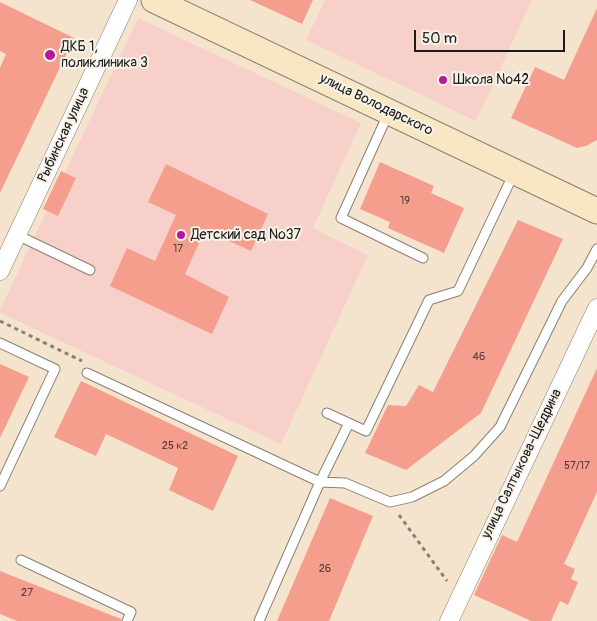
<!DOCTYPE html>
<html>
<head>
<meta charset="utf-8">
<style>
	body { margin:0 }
	#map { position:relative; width:597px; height:621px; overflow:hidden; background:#f5e4cd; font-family:Pangolin,sans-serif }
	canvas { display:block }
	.scale { position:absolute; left:414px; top:30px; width:151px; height:22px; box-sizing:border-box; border:2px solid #1c1c1c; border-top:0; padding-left:6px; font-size:15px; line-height:18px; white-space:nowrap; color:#1c1c1c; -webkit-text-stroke:4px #f7f3e8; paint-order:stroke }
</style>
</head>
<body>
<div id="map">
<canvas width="597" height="621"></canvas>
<div class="scale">50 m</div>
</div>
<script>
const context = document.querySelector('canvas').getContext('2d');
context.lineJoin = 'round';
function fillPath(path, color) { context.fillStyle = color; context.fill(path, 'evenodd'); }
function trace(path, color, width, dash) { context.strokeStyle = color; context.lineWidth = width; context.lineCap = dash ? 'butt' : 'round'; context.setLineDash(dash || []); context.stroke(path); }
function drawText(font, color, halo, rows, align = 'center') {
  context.font = font + ' Pangolin,sans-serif'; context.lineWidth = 4; context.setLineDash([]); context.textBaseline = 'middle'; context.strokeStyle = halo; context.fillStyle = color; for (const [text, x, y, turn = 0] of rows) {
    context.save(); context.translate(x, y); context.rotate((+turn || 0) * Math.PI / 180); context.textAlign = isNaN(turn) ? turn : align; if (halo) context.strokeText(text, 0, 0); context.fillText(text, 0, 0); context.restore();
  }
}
const built = new Path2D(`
	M325,0H532L476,121L306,40Z
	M138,18L361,123L313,228L368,255L281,444L0,313V310Z`);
const building = new Path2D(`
	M250,0H313L302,24Z
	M0,2L74,38L0,193V68L6,54L0,51Z
	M597,8V140L586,146L577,148L511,118L535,67L564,80Z
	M380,162L434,186L431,193L464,208L444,253L388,228L390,222L360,209Z
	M166,164L268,214L251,251L205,230L185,274L229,297L212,334L110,286L127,248L155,261L176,215L148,202Z
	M61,171L76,178L58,216L43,209Z
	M518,220L563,239L481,413L406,470L365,453L388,405L406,406L419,385L433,392Z
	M0,364L29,377L0,438Z
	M597,368V492L564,564L575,569L571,579L578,582L568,605L560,601L551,621H531L474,595L502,535L517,542Z
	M81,381L238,456L213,511L169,490L178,468L106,434L96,456L54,437Z
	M330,498L373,516L329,621H277Z
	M0,571L121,619V621H17L0,614Z`);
const path = new Path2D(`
	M0,321L82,361
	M399,515L447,581`);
const lane = new Path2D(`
	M388,114L341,218L423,258
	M17,235L90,270
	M0,343L55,369L0,486
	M87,373L320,482L345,483L390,502L412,497L444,481L474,456L500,427L562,301L587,268L597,249
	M327,413L366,431L429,300L458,291L514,173
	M21,560L131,612L127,621
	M259,621L320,482L349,423`);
const street = new Path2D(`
	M0,271L128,0
	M449,621L597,308`);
const secondary = new Path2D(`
	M154,0L597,211`);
const markers = [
	[50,55,6,"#b5179e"],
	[443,80,5,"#b5179e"],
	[181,235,5,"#b5179e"]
];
const numberNames = [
	["19",405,201],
	["17",178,249],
	["46",479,357],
	["25 к2",175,446],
	["57/17",577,466],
	["26",325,569],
	["27",27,593]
];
const poiNames = [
	["ДКБ 1,",61,47],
	["поликлиника 3",61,63],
	["Школа №42",453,80],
	["Детский сад №37",191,235]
];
const streetNames = [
	["улица Володарского",376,105,26],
	["Рыбинская улица",64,135,-65],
	["улица Салтыкова-Щедрина",522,464,-64]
];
fillPath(built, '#f7d0ca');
fillPath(building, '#f69e8d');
trace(lane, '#888074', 11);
trace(street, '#888074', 19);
trace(secondary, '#888074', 27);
trace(path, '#888074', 3, [4, 4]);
trace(lane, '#fff', 9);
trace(street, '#fff', 18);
trace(secondary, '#f9e7c3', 25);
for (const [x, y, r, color] of markers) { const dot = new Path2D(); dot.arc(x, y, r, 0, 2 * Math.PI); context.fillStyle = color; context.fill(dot); trace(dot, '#f7f3e8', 2); }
drawText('11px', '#523c38', null, numberNames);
drawText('14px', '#1c1c1c', '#f7f3e8', poiNames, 'left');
drawText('14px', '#1c1c1c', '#f7f3e8', streetNames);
</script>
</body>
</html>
